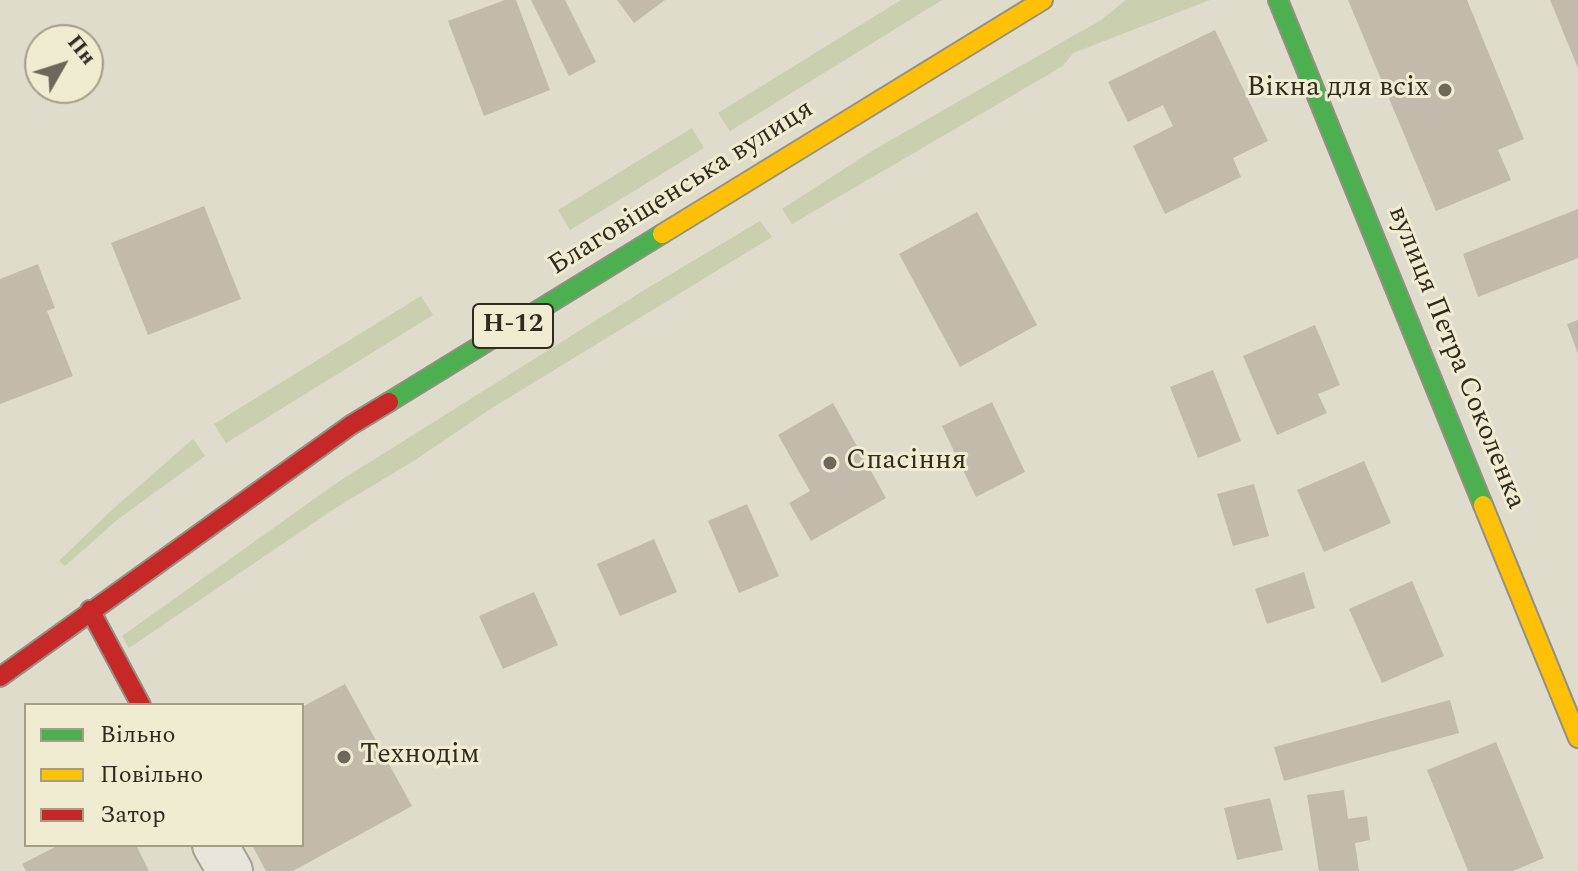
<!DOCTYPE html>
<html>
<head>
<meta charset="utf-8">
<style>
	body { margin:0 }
	#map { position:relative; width:1578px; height:871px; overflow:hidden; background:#dfdccb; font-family:Spectral,serif }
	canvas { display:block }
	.legend { position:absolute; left:24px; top:703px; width:280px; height:144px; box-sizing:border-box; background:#f0ecd1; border:2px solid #a49e89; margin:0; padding:10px 14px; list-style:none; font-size:24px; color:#312a1e }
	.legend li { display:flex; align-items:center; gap:16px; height:40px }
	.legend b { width:40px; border:2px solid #a49e89 }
	.north { position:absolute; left:24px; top:24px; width:80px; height:80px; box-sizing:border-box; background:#f0ecd1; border:2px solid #a49e89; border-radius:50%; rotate:51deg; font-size:22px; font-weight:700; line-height:32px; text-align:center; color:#312a1e }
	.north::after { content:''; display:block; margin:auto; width:28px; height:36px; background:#6e685b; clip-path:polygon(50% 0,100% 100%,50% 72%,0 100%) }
</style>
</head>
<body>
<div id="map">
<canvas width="1578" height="871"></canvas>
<ul class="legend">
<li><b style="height:10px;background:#4caf50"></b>Вільно</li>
<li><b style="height:10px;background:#ffc107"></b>Повільно</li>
<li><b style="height:10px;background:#c62828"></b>Затор</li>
</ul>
<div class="north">Пн</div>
</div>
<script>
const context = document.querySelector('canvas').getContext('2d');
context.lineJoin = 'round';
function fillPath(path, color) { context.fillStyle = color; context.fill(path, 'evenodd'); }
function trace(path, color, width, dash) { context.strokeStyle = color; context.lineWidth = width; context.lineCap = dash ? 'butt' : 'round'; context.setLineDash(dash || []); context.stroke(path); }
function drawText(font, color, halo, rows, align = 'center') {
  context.font = font + ' Spectral,serif'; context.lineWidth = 6; context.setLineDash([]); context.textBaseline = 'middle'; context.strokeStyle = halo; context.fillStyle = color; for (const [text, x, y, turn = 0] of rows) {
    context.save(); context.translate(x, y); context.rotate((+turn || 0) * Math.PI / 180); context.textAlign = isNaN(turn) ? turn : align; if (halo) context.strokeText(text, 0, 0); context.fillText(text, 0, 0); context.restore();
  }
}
const green = new Path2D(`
	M901,0H942L730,131L718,113Z
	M1126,0H1210L1073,53L1063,66L792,224L782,209L872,151L1101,20Z
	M692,128L704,148L570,230L558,210Z
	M760,221L772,237L492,408L415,460L337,507L129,648L122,636L338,482L646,289Z
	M421,296L433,315L226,443L214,424Z
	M193,439L205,456L117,520L65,566L59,561L114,508Z`);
const building = new Path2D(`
	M505,0H516L550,90L484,116L448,21Z
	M531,0H565L596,62L569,76Z
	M617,0H665L634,23Z
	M1348,0H1467L1524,139L1498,150L1511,180L1436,211Z
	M1550,0H1578V68Z
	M1215,30L1268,141L1233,158L1241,177L1165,214L1133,146L1173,126L1163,105L1128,122L1108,82Z
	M204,206L241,299L148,335L111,243Z
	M1578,209V258L1478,297L1463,254Z
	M977,212L1037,325L960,367L899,254Z
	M38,264L55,308L47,311L73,376L0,404V279Z
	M1578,320V354L1567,324Z
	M1315,325L1340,385L1318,394L1327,413L1277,435L1243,356Z
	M1213,370L1241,441L1198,458L1170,387Z
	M992,402L1025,472L976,497L942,426Z
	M833,403L886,498L811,541L789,503L810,491L778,435Z
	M1364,461L1391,523L1324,552L1297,490Z
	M1254,484L1269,536L1233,546L1217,494Z
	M747,504L779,576L739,593L708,521Z
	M654,539L677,592L620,616L597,564Z
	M1304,572L1315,608L1267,624L1255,589Z
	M1412,581L1444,656L1382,683L1349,609Z
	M534,592L558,645L503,669L479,616Z
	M345,684L412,806L293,871H266L252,845H302V707Z
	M1450,700L1459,733L1284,781L1274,747Z
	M1496,742L1544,858L1513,871H1468L1427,770Z
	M1344,790L1348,819L1367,816L1370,840L1355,843L1359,871H1319L1307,795Z
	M1270,798L1283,850L1237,860L1224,808Z
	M59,845H136L149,871H26L22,864Z`);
const street = new Path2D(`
	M215,845L230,871`);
const fast = new Path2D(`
	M1278,0L1483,505
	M389,402L662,234`);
const slow = new Path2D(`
	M662,234L1043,0
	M1483,505L1578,738`);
const jam = new Path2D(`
	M90,610L141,705
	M0,677L351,425L389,402`);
const markers = [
	[1445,90,8,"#6e685b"],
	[830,463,8,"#6e685b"],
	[344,757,8,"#6e685b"]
];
const shields = [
	[513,326,80]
];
const shieldNames = [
	["Н-12",513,326]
];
const poiNames = [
	["Вікна для всіх",1429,90,"right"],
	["Спасіння",846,463],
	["Технодім",360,757]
];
const streetNames = [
	["Благовіщенська вулиця",682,189,-32],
	["вулиця Петра Соколенка",1455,358,68]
];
fillPath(green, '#cacfaf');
fillPath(building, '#c2bbac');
trace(street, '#a4a194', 48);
trace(fast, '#949084', 22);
trace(slow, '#949084', 22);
trace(jam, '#949084', 22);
trace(street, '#e8e6dc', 44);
trace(fast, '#4caf50', 18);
trace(slow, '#ffc107', 18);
trace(jam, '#c62828', 18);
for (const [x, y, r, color] of markers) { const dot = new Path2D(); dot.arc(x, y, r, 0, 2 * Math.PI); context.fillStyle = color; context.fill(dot); trace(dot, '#f0ecd1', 3); }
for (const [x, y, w] of shields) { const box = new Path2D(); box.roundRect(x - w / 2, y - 22, w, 44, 6); context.fillStyle = '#f0ecd1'; context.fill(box); trace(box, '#312a1e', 2); }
drawText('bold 26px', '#312a1e', null, shieldNames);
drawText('28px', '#312a1e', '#f0ecd1', poiNames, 'left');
drawText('28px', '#312a1e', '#f0ecd1', streetNames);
</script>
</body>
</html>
